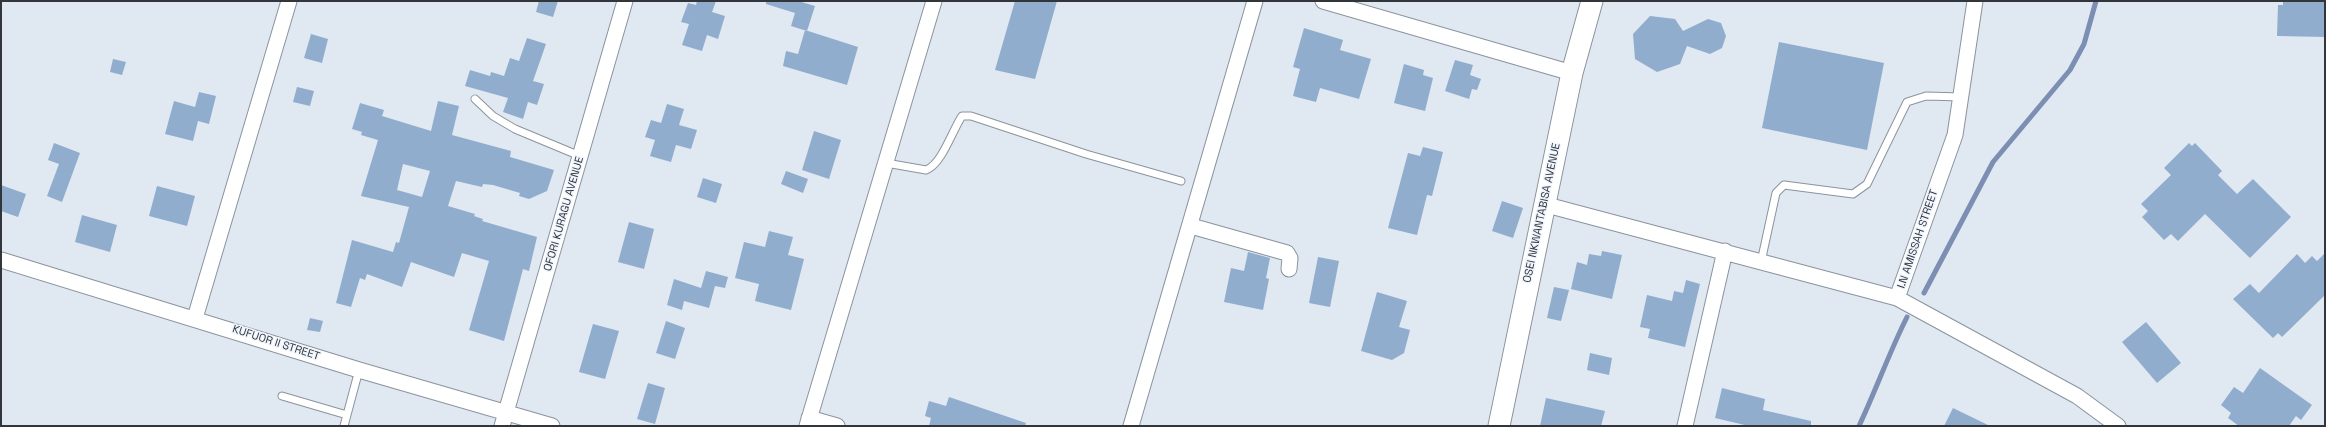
<!DOCTYPE html>
<html>
<head>
<meta charset="utf-8">
<style>
	body { margin:0 }
	#map { position:relative; width:2326px; height:427px; overflow:hidden; background:#e0e8f2; font-family:"Space Grotesk",sans-serif }
	canvas { display:block }
	.frame { position:absolute; inset:0; border:2px solid #323539; pointer-events:none }
</style>
</head>
<body>
<div id="map">
<canvas width="2326" height="427"></canvas>
<div class="frame"></div>
</div>
<script>
const context = document.querySelector('canvas').getContext('2d');
context.lineJoin = 'round';
function trace(path, color, width, dash) { context.strokeStyle = color; context.lineWidth = width; context.lineCap = dash ? 'butt' : 'round'; context.setLineDash(dash || []); context.stroke(path); }
function fillPath(path, color) { context.fillStyle = color; context.fill(path, 'evenodd'); }
function drawText(font, color, halo, rows, align = 'center') {
  context.font = font + ' "Space Grotesk",sans-serif'; context.lineWidth = 3; context.setLineDash([]); context.textBaseline = 'middle'; context.strokeStyle = halo; context.fillStyle = color; for (const [text, x, y, turn = 0] of rows) {
    context.save(); context.translate(x, y); context.rotate((+turn || 0) * Math.PI / 180); context.textAlign = isNaN(turn) ? turn : align; if (halo) context.strokeText(text, 0, 0); context.fillText(text, 0, 0); context.restore();
  }
}
const stream = new Path2D(`
	M1924,293L1993,162L2070,70L2084,44L2096,1
	M1859,426C1876,390 1889,353 1907,317`);
const building = new Path2D(`
	M539,1H558L553,17L536,12Z
	M697,1H716L712,12L725,16L718,39L707,35L702,51L682,45L689,24L681,22L688,3L696,5Z
	M766,1H798L815,6L807,31L791,26L795,13L766,4Z
	M1015,1H1057L1035,79L995,70Z
	M2283,1H2325V37L2277,36L2278,5H2283Z
	M1650,16L1675,19L1683,31L1708,19L1721,23L1726,36L1722,48L1710,54L1687,46L1680,64L1657,72L1635,59L1633,34Z
	M1304,28L1343,40L1340,50L1371,59L1359,99L1320,88L1316,102L1293,96L1300,69L1293,67Z
	M805,30L858,47L847,85L783,66L786,51L798,54Z
	M311,34L328,39L322,63L304,58Z
	M527,38L546,44L533,81L544,84L537,105L528,102L523,119L503,112L508,98L465,86L470,70L490,76L491,72L504,76L510,58L519,61Z
	M1779,42L1884,63L1867,150L1762,128Z
	M113,59L126,62L122,75L110,72Z
	M1455,60L1473,65L1470,75L1481,79L1477,90L1472,89L1469,99L1445,91Z
	M1404,64L1424,70L1423,75L1433,78L1425,111L1394,103Z
	M297,87L314,91L310,106L293,102Z
	M199,92L216,96L209,124L198,121L193,141L165,134L174,101L195,107Z
	M438,101L459,106L452,135L511,151L510,157L554,170L547,191L529,199L519,196L520,193L493,185L483,184L482,187L456,181L448,206L475,214L474,216L483,219L482,221L537,237L529,271L523,269L504,341L469,330L489,261L462,253L454,277L411,262L402,287L367,274L365,280L360,278L351,307L336,303L352,240L393,252L396,242L399,243L409,207L361,196L378,140L361,135L362,132L352,129L360,103L384,110L382,116L431,131ZM403,164L430,171L422,197L397,190Z
	M667,104L684,109L679,125L697,130L691,149L676,145L671,162L650,156L655,140L645,137L651,120L661,123Z
	M814,131L841,140L829,179L802,170Z
	M54,143L80,153L62,202L47,196L59,164L48,160Z
	M2189,143L2192,146L2195,143L2222,171L2218,175L2237,194L2253,179L2291,217L2250,258L2205,214L2178,241L2171,234L2164,240L2142,217L2148,211L2141,204L2171,175L2164,168Z
	M1423,147L1443,152L1432,196L1427,195L1417,235L1388,228L1408,153L1420,156Z
	M786,171L808,179L803,193L781,184Z
	M703,178L722,184L716,203L697,197Z
	M1,185L26,194L18,217L1,211Z
	M157,186L195,196L187,226L149,216Z
	M1502,201L1523,208L1513,238L1492,231Z
	M82,215L117,225L110,252L75,242Z
	M629,222L654,229L644,269L618,262Z
	M769,231L793,237L788,255L804,259L791,310L755,301L759,284L735,278L744,242L765,247Z
	M1602,251L1622,255L1612,299L1571,289L1577,262L1587,265L1589,254L1601,256Z
	M1248,252L1270,258L1266,278L1269,279L1263,310L1224,302L1231,268L1244,271Z
	M2325,253V295L2282,337L2278,333L2273,338L2233,299L2250,284L2259,293L2297,254L2305,263L2312,256L2317,261Z
	M1318,257L1339,261L1330,307L1309,303Z
	M706,271L728,277L725,288L715,286L709,308L684,301L682,310L667,305L674,279L701,288Z
	M1686,280L1700,284L1685,347L1648,338L1650,329L1640,327L1647,295L1672,301L1674,291L1683,293Z
	M1554,287L1569,290L1561,321L1547,318Z
	M1377,292L1407,301L1399,327L1410,330L1404,353L1392,360L1361,351Z
	M310,318L323,321L320,332L307,330Z
	M666,321L685,328L675,359L656,353Z
	M2146,322L2181,363L2157,383L2122,342Z
	M593,324L619,331L605,379L579,372Z
	M1590,353L1612,358L1609,375L1587,370Z
	M2260,368L2312,405L2301,420L2296,416L2289,426H2239L2228,418L2231,413L2221,405L2234,387L2243,393Z
	M648,383L665,388L655,424L637,419Z
	M1722,388L1765,399L1763,410L1811,421V426H1749L1715,418Z
	M949,397L1026,423L1025,426H929L931,418L925,416L929,401L946,406Z
	M1546,398L1605,411L1601,426H1540Z
	M1953,408L1990,426H1944Z`);
const lane = new Path2D(`
	M475,99L493,116L515,129L580,156
	M886,163L926,170C942,164 952,131 962,116H971L1086,154L1181,181
	M1761,262L1776,193L1784,185L1853,194L1867,184L1907,102L1926,96L1962,97
	M282,396L347,415
	M344,426L359,370`);
const street = new Path2D(`
	M1323,1L1572,73
	M1975,1L1955,135L1897,298L2077,396L2118,426
	M1543,204L1897,298
	M1191,226L1287,253L1290,258L1289,269
	M1,260L359,370L552,426
	M195,318L289,1
	M809,418L837,426
	M502,426L625,1
	M807,426L934,1
	M1131,426L1255,1
	M1685,426L1725,251`);
const secondary = new Path2D(`
	M1499,426L1572,73L1592,1`);
const streetNames = [
	["OSEI NKWANTABISA AVENUE",1542,213,-78],
	["OFORI KURAGU AVENUE",564,214,-74],
	["I.N AMISSAH STREET",1918,239,-71],
	["KUFUOR II STREET",276,343,18]
];
trace(stream, '#7c8eb2', 5);
fillPath(building, '#90adce');
trace(lane, '#8b939c', 9);
trace(street, '#8b939c', 17);
trace(secondary, '#8b939c', 23);
trace(lane, '#fff', 7);
trace(street, '#fff', 15);
trace(secondary, '#fff', 21);
drawText('11px', '#323539', '#eff5fe', streetNames);
</script>
</body>
</html>
